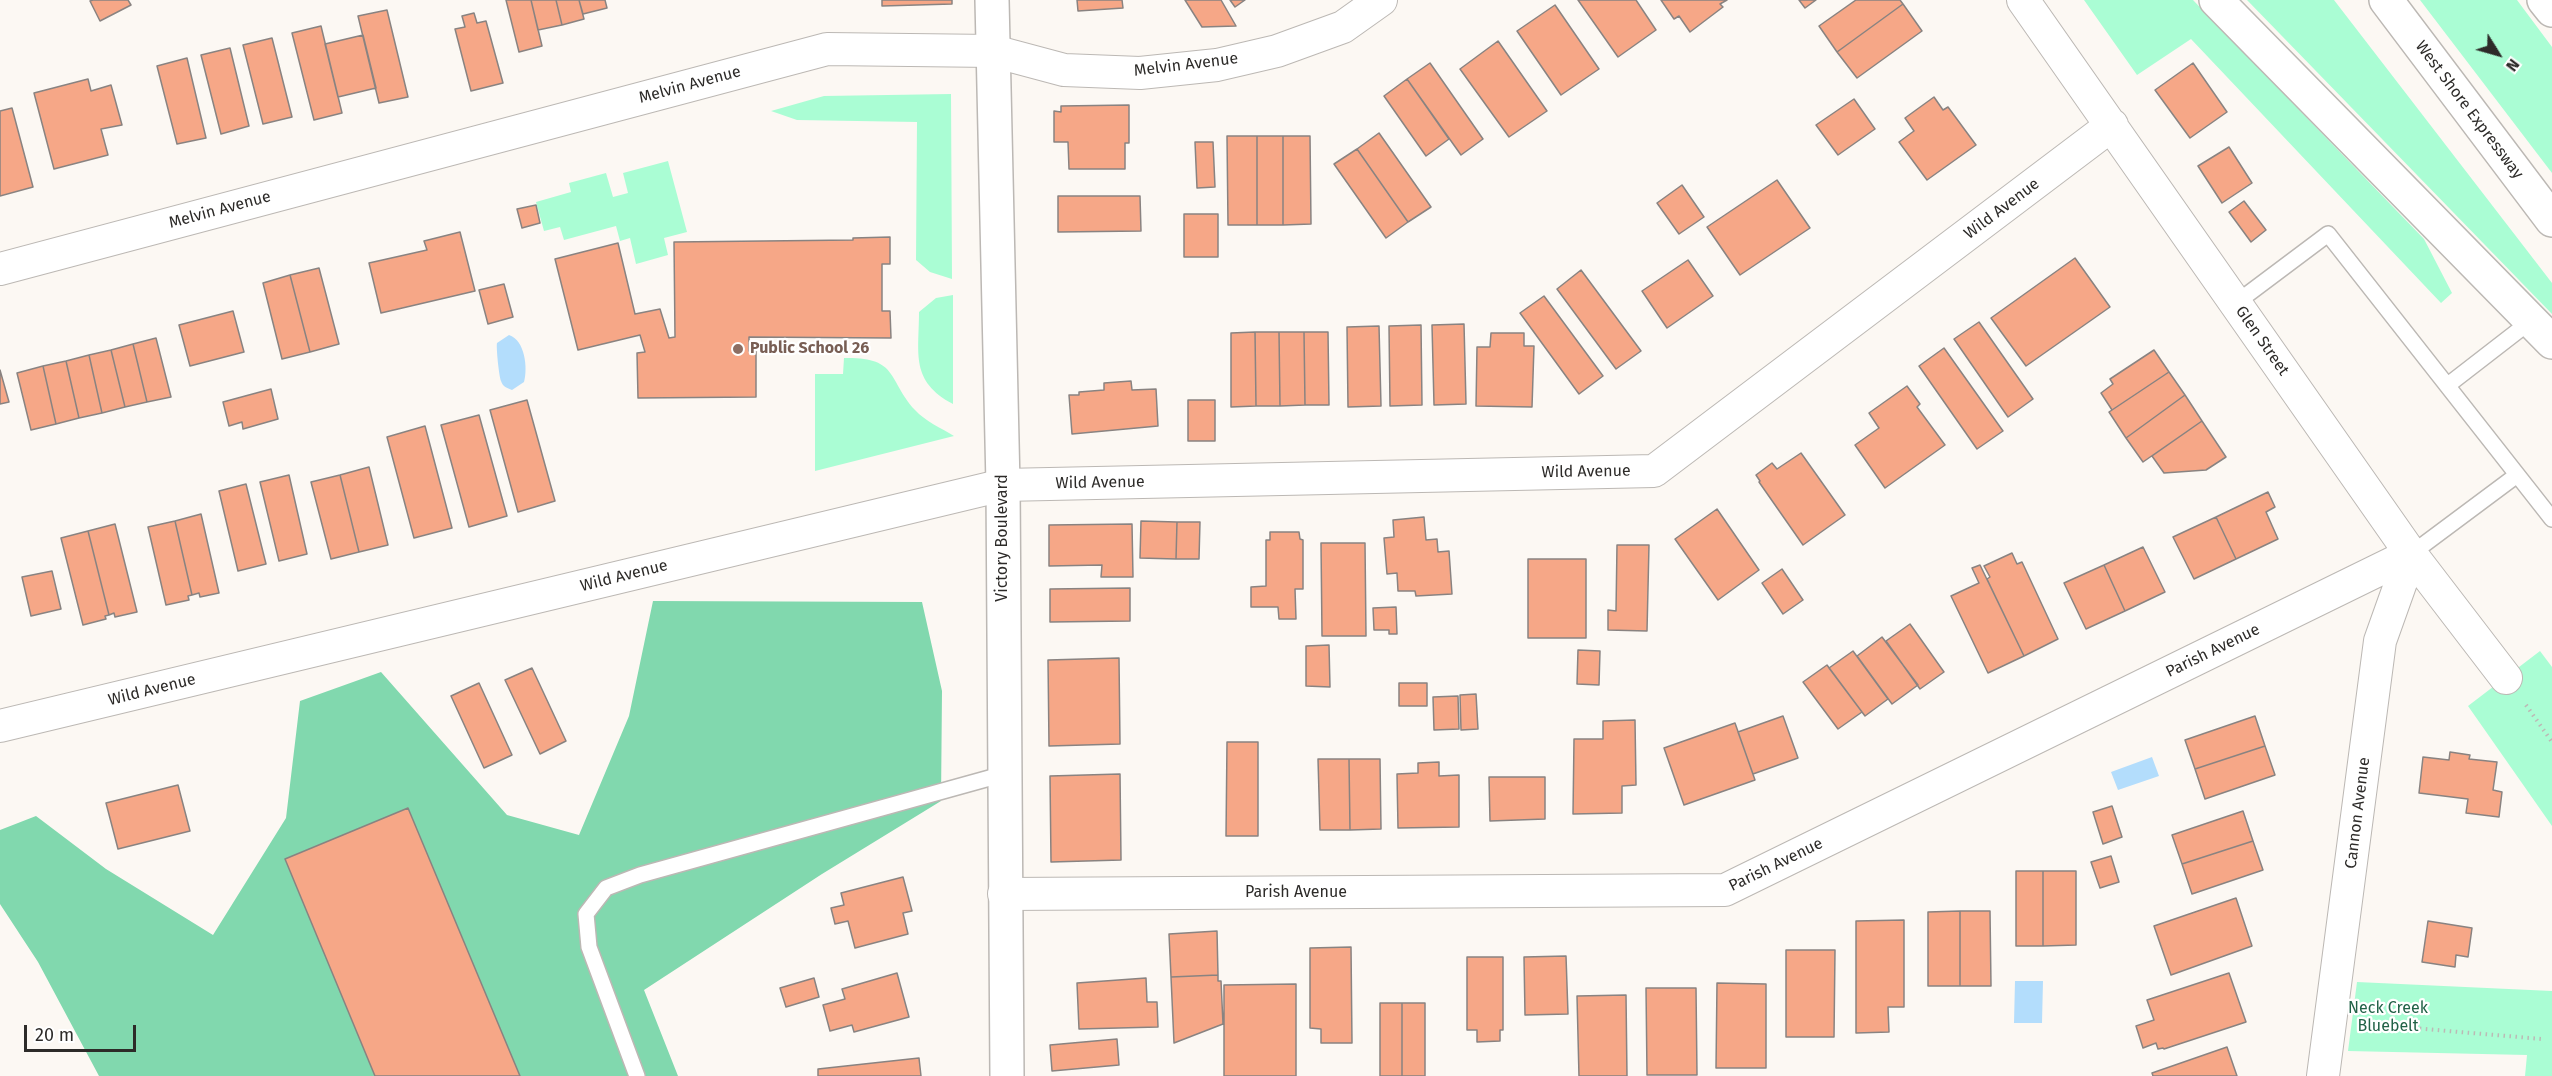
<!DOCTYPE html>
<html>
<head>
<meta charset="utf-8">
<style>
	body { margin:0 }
	#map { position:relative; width:2552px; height:1076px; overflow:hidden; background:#fcf8f3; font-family:"Fira Sans",sans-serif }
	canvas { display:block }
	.north { position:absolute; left:2468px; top:24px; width:60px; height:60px; -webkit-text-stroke:4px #fff; paint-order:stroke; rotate:127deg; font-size:16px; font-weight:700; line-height:24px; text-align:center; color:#2d2b29 }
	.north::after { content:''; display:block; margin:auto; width:21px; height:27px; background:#2d2b29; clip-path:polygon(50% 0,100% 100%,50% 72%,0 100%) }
	.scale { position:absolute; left:24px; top:1025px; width:112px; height:27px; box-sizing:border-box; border:3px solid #2d2b29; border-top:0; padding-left:8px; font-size:18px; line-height:21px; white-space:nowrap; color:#2d2b29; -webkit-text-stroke:4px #fff; paint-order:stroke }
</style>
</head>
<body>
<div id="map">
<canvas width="2552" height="1076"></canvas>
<div class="north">N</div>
<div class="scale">20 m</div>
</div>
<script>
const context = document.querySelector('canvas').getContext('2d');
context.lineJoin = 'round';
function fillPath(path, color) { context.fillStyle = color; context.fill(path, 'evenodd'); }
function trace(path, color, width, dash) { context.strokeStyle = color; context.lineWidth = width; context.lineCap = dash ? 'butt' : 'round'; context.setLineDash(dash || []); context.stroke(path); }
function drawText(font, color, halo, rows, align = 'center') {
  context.font = font + ' "Fira Sans",sans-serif'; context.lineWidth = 4.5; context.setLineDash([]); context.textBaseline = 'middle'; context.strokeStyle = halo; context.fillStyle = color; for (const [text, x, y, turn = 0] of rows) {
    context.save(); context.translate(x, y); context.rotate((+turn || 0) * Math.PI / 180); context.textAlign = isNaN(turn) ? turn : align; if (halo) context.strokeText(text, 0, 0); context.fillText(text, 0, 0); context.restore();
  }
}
const green = new Path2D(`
	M2084,0H2193L2424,239L2452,293L2441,303L2191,39L2137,75Z
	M2247,0H2334L2552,283V314Z
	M2420,0H2517L2552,47V173Z
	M951,94L952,279L930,272L916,260L917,122L797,120L771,111L824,96Z
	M668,161L687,232L664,238L668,255L636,264L630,238L620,241L616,226L564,240L560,227L544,231L536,202L571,192L569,183L606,173L613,197L628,193L623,173Z
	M953,295V404C910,381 919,354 919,312L936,298Z
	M844,358C899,357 887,379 915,410C925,421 941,428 954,436L815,471V374H843Z
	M2540,651L2552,667V826L2468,706Z
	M2357,982L2552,991V1076H2525L2527,1055L2348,1051Z`);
const forest = new Path2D(`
	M653,601L922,602L942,691L941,801L822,874L644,990L678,1076H99L38,962L0,904V830L36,816L106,869L213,935L286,818L300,701L381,672L507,815L579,835L629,716Z`);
const water = new Path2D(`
	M509,335C525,340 528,368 524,382L512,390C507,388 503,387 501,381C499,376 496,347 497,343Z
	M2152,757L2159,776L2118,790L2111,772Z
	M2015,981H2043L2042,1023H2014Z`);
const building = new Path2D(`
	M93,0H128L131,5L100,21L90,1Z
	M506,0H531L542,46L519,52Z
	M531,0H556L562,25L538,30Z
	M556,0H579L584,19L562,25Z
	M579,0H605L607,8L583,14Z
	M882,0H952V4L882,6Z
	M1077,0H1122L1123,8L1078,11Z
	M1185,0H1221L1236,26L1202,27Z
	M1230,0H1245L1235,7Z
	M1578,0H1636L1656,30L1618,57Z
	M1661,0H1727L1720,4L1723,7L1690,32L1679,16L1674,19Z
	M1799,0H1816L1805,8Z
	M1856,0H1900L1903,4L1837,52L1819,26Z
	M1903,4L1922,31L1857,78L1837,52Z
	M1555,5L1599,69L1561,95L1517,31Z
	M387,10L408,97L379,103L358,16Z
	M474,13L477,23L486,21L503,83L471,91L455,29L465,27L462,16Z
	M321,26L342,113L314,120L292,33Z
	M363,35L376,88L338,97L325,44Z
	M272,38L292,117L263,124L243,45Z
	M1498,41L1547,111L1509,137L1460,69Z
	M230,48L249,126L221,134L201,55Z
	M187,58L206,138L177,144L157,66Z
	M1430,63L1483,139L1461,155L1407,79Z
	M2193,63L2227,112L2190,138L2155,90Z
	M88,79L91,91L111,85L122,125L101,129L108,155L54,169L34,93Z
	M1407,79L1449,139L1426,156L1384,96Z
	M1934,97L1943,110L1948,107L1976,145L1927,180L1899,142L1914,131L1905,118Z
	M1854,99L1875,129L1838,155L1816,125Z
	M1129,105V143H1125V169H1069L1068,142H1054V111L1061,112V106Z
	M12,108L33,187L0,196V111Z
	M1379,133L1431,207L1408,222L1357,149Z
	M1227,136H1257V225H1228Z
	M1257,136H1283V225H1257Z
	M1283,136H1310L1311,224L1283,225Z
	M1195,142H1213L1215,187L1197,188Z
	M2229,147L2252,183L2222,203L2198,166Z
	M1357,149L1408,222L1386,238L1334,164Z
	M1777,180L1810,228L1740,275L1707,227Z
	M1682,185L1704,217L1679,234L1657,203Z
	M1058,196H1140L1141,231L1058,232Z
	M2244,201L2266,230L2251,242L2229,212Z
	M536,205L540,223L522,228L517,209Z
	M1184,214H1218V257H1184Z
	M460,232L475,291L381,313L369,263L427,250L424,241Z
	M890,237V264H882V311H890L891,338L749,337V351H756V397L638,398L637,353L645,352L640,335L578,350L555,259L618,243L635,314L660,309L669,338L675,337L674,242L853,240V238Z
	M2075,258L2110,307L2026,366L1991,318Z
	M1688,260L1713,296L1667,328L1642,291Z
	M319,268L339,344L310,352L290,275Z
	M1581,270L1641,351L1616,369L1557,289Z
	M290,275L310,352L282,359L263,283Z
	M504,284L513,317L488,324L479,290Z
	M1544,296L1603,376L1579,394L1520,313Z
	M233,311L244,352L190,366L179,325Z
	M1979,322L2033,399L2008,417L1954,339Z
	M1464,324L1466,404L1434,405L1432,325Z
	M1421,325L1422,405L1390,406L1389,326Z
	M1379,326L1381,406L1348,407L1347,327Z
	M1255,332H1279L1280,406H1256Z
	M1255,332L1256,406L1231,407V333Z
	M1279,332H1304L1305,405L1280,406Z
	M1304,332H1328L1329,405H1305Z
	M1491,333H1524V346H1534L1532,407L1476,406L1477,347H1490Z
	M156,338L171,397L147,402L133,344Z
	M133,344L147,402L125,407L111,350Z
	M1944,348L2003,431L1977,449L1919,366Z
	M111,350L125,407L102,413L89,355Z
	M2154,350L2169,372L2112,410L2101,393L2113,384L2110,379Z
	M89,355L102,413L79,418L66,361Z
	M66,361L79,418L56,424L43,366Z
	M43,366L56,424L31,430L17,373Z
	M0,370L9,402L0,404Z
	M2169,372L2185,395L2126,438L2109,412Z
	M1131,381L1132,390L1156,389L1158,426L1072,434L1069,395H1079V392L1104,390V383Z
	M1907,386L1920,404L1917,407L1945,445L1885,488L1855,445L1879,428L1869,413Z
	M271,389L278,419L243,429L242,422L229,426L223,402Z
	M2185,395L2202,421L2143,462L2126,438Z
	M527,400L555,501L518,512L490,410Z
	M1188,400H1215V441H1188Z
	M479,415L507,516L469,527L441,425Z
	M2202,421L2226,457L2206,470L2164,473L2152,456Z
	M425,426L452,528L414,538L387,437Z
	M1801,453L1845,515L1803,545L1759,482L1760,481L1756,475L1772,463L1777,469Z
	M369,467L388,545L359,552L340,475Z
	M289,475L307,554L279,561L260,482Z
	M340,475L359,552L331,559L311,482Z
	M246,484L266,564L238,571L219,491Z
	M2268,492L2275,507L2266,512L2278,539L2236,559L2216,517Z
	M1717,509L1759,570L1718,600L1675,539Z
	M201,514L219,593L200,597L199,593L192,595L175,521Z
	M1424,517L1426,540L1437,539L1438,552L1449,551L1452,594L1416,596L1415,591H1398L1397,573L1387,574L1384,538L1394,537L1393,520Z
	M2216,517L2236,559L2194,579L2173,537Z
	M175,521L192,595L188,596L189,600L166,605L148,527Z
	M1141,521L1177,522L1176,559L1140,558Z
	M1177,522H1200L1199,559H1176Z
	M115,524L137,612L115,617L114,613L109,615L88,531Z
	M1132,524L1133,577H1101L1102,565L1049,566V525Z
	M88,531L109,615L105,616L106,619L83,625L61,538Z
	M1270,532H1299L1300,539L1303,540V589H1295L1296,619H1279L1278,607H1251V587L1266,586V540H1270Z
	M1321,543H1365L1366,636H1322Z
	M1617,545H1649L1647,631L1608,630V610L1616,611Z
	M2143,547L2165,592L2125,611L2104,565Z
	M2012,553L2017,564L2022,562L2058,639L2024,656L1987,579L1990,577L1984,566Z
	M1528,559H1586V638H1528Z
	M1980,565L2024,656L1988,673L1951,596L1979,583L1972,568Z
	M2104,565L2125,611L2086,629L2064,583Z
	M1782,569L1803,600L1783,614L1762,583Z
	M52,571L61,609L31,616L22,577Z
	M1130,588V621L1050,622V589Z
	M1396,607L1397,634H1389V630H1374L1373,608Z
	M1910,624L1944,672L1920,689L1886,641Z
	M1882,637L1918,685L1892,704L1857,656Z
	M1329,645L1330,687L1306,686V646Z
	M1578,650L1600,651L1599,685L1577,684Z
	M1853,651L1888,699L1865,716L1829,668Z
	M1119,658L1120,744L1049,746L1048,660Z
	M1827,665L1862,712L1838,729L1803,682Z
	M532,668L566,741L540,754L505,680Z
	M479,683L512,755L484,768L451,696Z
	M1399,683H1427V706H1399Z
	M1476,694L1478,729L1461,730L1460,695Z
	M1458,696L1459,729L1434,730L1433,697Z
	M1783,716L1798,758L1753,774L1738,732Z
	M2255,716L2265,746L2195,769L2185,740Z
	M1635,720L1636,785L1622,786V813L1573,814L1574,739H1603V721Z
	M1735,723L1755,780L1684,805L1664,748Z
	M1227,742H1258V836H1226Z
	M2265,746L2275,775L2205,799L2195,769Z
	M2450,752L2470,755L2469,759L2497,762L2493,790L2502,792L2499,817L2466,813L2468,799L2419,793L2423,757L2449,760Z
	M1318,759H1349L1350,830H1320Z
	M1349,759H1380L1381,829L1350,830Z
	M1439,762V776L1459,775V827L1398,828L1397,774L1418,773V763Z
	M1120,774L1121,860L1051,862L1050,776Z
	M1489,777H1545V819L1490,821Z
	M178,785L190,831L118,849L106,803Z
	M2112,806L2122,837L2103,844L2093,812Z
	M408,808L520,1076H375L285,859Z
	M2243,811L2253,841L2182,864L2172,835Z
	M2253,841L2263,870L2192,894L2182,864Z
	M2111,856L2119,882L2100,888L2091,862Z
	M2016,871H2043V946H2016Z
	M2043,871H2076V945L2043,946Z
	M903,877L912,911L903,913L908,934L855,948L848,921L835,924L831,908L844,905L841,893Z
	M2236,898L2252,946L2171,975L2154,926Z
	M1960,911V986H1928V912Z
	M1960,911H1990L1991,986H1960Z
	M1904,920V1007H1888L1889,1032L1856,1033V921Z
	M2428,921L2472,928L2468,957L2456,955L2455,967L2422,962Z
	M1217,931L1218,975L1171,977L1169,934Z
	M1351,947L1352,1043H1321V1029L1310,1028V948Z
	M1786,950H1835L1834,1037H1786Z
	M1566,956L1568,1014L1525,1015L1524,957Z
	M1467,957H1503V1030H1500V1041L1477,1042V1030H1467Z
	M897,973L909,1017L854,1032L852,1025L830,1031L823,1005L845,999L842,989Z
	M2229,973L2246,1022L2164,1049L2163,1048L2158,1049L2156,1043L2143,1048L2136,1026L2154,1020L2147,1000Z
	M1218,975V981H1221L1223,1024L1174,1043L1171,977Z
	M814,978L819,997L786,1007L780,988Z
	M1146,978L1147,1002H1157L1158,1027L1079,1029L1077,983Z
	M1717,983L1766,984V1068H1716Z
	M1296,984V1076H1224V985Z
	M1646,988H1696L1697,1075H1647Z
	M1626,995L1627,1076H1579L1577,996Z
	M1380,1003H1402V1076H1380Z
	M1402,1003H1425V1076H1402Z
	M1117,1039L1119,1065L1052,1071L1050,1045Z
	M2227,1047L2237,1076H2153L2152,1073Z
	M919,1058L921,1076H818V1069Z`);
const path = new Path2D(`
	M2526,705L2552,742
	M2366,1024L2542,1039`);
const lane = new Path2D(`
	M2236,303L2328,234L2552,519
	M2448,385L2532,320
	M2411,554L2517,475
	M637,1076L589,947L586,914L606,888L640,875L1004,774`);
const street = new Path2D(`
	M2023,0L2411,554L2506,678
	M0,269L827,49L993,51L1064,70L1140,73L1217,65L1277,51L1343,27L1381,0
	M0,726L1003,485L1654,471L2112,125
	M1004,894L1725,890L2411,554
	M2323,1076L2380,641L2411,554`);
const secondary = new Path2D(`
	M992,0L1003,485L1007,1076`);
const highway = new Path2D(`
	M2216,0L2552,342
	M2386,0L2552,220
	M2544,0L2552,10`);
const markers = [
	[738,349,6,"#8d6e63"]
];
const streetNames = [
	["Melvin Avenue",1186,65,-7],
	["Melvin Avenue",690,85,-15],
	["West Shore Expressway",2469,110,53],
	["Wild Avenue",2002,209,-37],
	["Melvin Avenue",220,210,-15],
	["Glen Street",2262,341,55],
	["Wild Avenue",1586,472,-1],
	["Wild Avenue",1100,483,-1],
	["Victory Boulevard",1003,538,-90],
	["Wild Avenue",624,576,-14],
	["Parish Avenue",2213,651,-26],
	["Wild Avenue",152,690,-14],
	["Cannon Avenue",2358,813,-83],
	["Parish Avenue",1776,865,-26],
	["Parish Avenue",1296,893]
];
const educationNames = [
	["Public School 26",750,349]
];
const parkNames = [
	["Neck Creek",2388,1009],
	["Bluebelt",2388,1027]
];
fillPath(green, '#aafdd4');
fillPath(forest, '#81d8ae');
fillPath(water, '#b3ddfc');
fillPath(building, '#f6a787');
trace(building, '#898381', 1.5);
trace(lane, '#bcb8b4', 18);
trace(street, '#bcb8b4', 34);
trace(secondary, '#bcb8b4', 36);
trace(highway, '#bcb8b4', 36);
trace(path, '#bcb9b5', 4, [1.5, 4.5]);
trace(lane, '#fff', 15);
trace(street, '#fff', 32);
trace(secondary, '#fff', 33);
trace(highway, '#fff', 33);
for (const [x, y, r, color] of markers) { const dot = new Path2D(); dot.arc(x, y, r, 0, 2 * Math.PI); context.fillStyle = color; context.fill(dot); trace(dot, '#fff', 2); }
drawText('16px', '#2d2b29', '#fff', streetNames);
drawText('bold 16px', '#785e54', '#fff', educationNames, 'left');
drawText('16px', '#216247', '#fff', parkNames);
</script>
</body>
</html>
